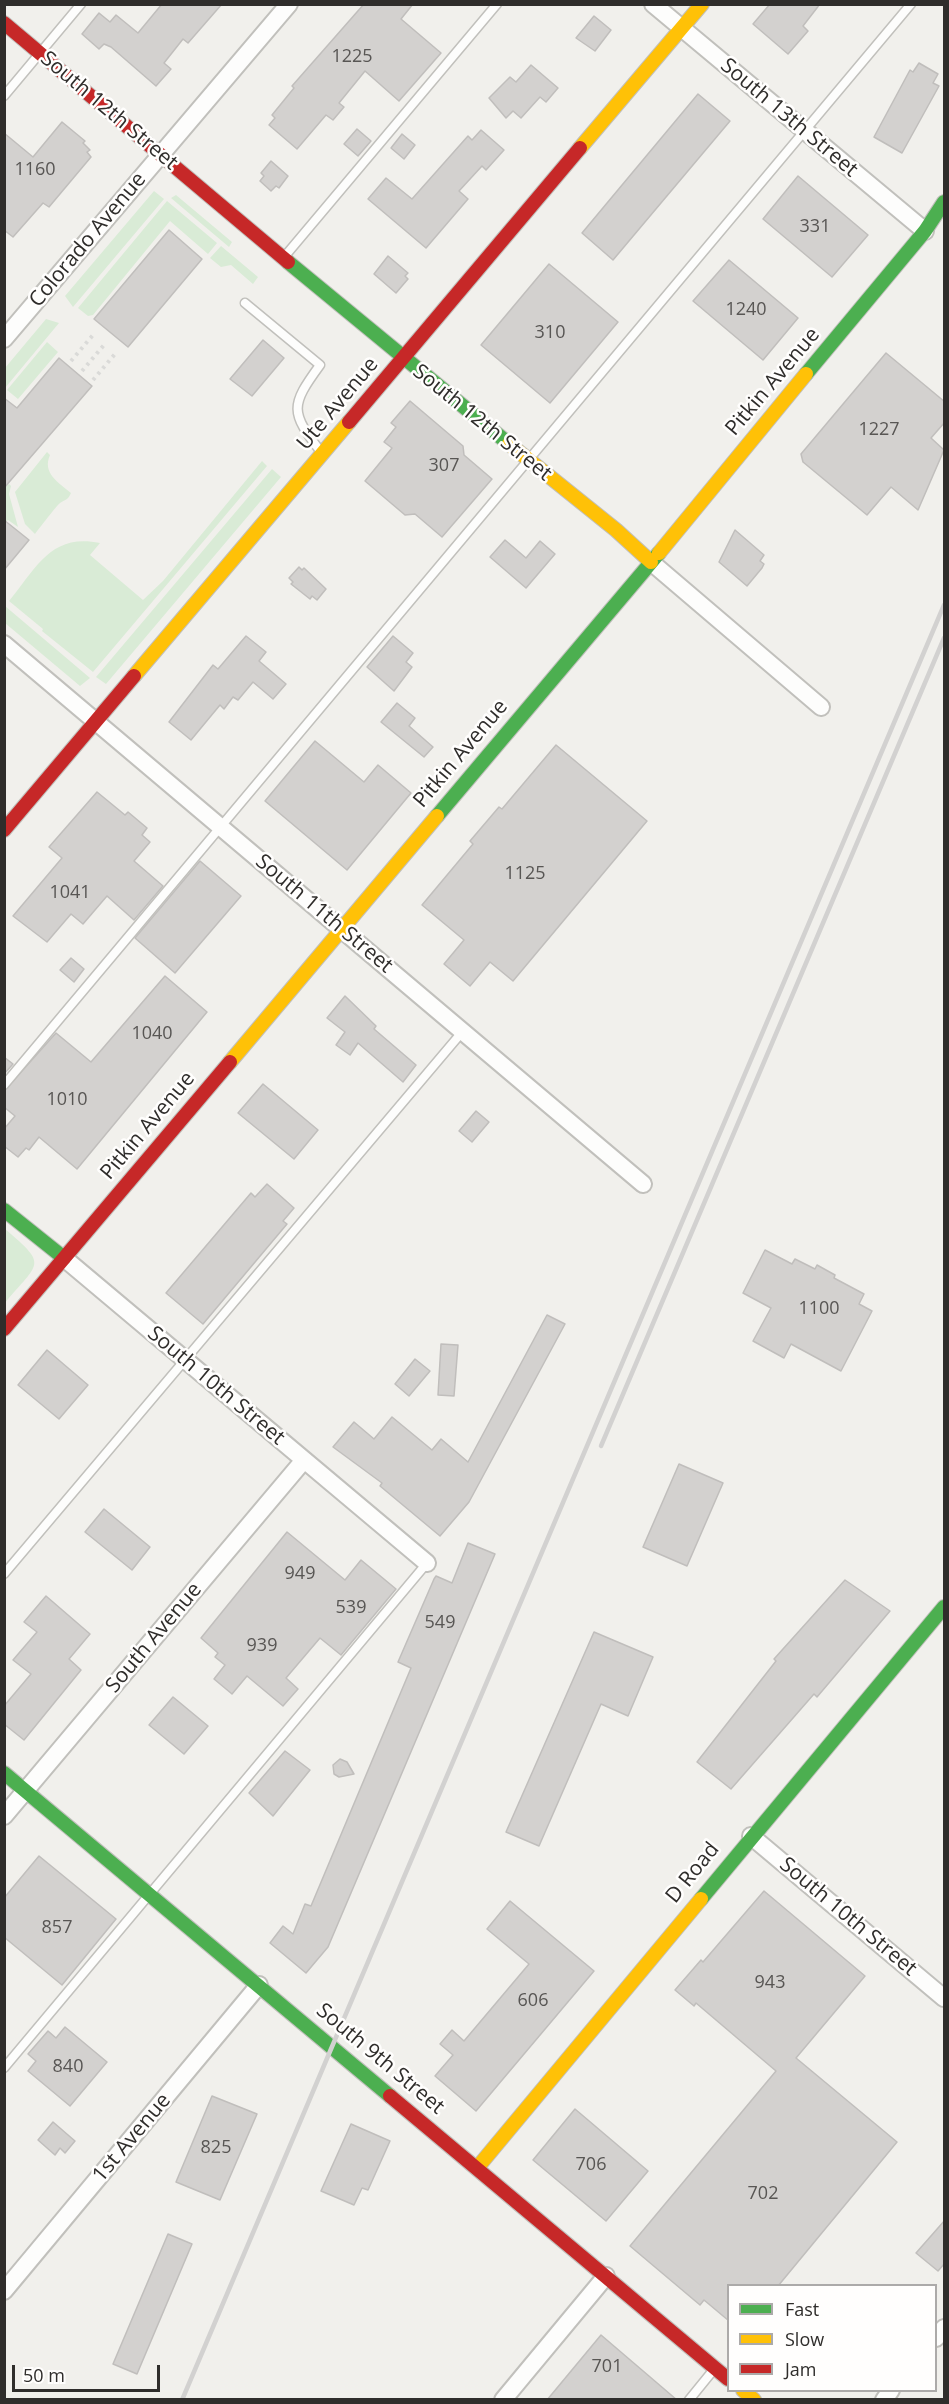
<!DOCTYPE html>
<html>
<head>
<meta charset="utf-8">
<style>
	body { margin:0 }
	#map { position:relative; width:949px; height:2404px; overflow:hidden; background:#f1f0ec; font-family:"Open Sans",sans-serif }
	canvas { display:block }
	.frame { position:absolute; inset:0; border:6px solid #2f2d2b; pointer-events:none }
	.legend { position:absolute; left:727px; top:2284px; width:210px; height:108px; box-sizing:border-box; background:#fffefd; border:2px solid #acaaa9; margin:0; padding:8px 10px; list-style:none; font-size:18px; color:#2f2d2b }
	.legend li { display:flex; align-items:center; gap:12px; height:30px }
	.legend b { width:30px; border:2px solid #acaaa9 }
	.scale { position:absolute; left:12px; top:2365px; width:148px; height:27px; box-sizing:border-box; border:3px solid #2f2d2b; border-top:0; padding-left:8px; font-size:18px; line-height:21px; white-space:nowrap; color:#2f2d2b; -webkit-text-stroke:4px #fffefd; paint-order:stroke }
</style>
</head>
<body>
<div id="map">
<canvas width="949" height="2404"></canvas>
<div class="frame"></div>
<ul class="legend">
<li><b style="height:8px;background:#4caf50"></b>Fast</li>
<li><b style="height:8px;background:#ffc107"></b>Slow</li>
<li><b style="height:8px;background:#c62828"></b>Jam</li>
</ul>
<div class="scale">50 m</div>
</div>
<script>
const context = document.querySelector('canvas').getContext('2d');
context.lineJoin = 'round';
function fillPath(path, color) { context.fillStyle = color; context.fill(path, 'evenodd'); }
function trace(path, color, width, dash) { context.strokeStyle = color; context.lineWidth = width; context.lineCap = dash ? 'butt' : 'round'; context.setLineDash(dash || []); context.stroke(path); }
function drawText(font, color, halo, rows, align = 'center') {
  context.font = font + ' "Open Sans",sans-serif'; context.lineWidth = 5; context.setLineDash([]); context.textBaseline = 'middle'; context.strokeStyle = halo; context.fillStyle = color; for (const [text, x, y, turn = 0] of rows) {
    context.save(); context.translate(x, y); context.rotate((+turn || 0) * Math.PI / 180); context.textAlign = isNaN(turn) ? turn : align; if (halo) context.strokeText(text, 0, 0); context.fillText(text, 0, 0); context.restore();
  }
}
const green = new Path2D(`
	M154,191L164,199L73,307L65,296Z
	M176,195L232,242L229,247L171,198Z
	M167,201L217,243L208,254L170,221L93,315L88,316L78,308Z
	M221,246L258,277L253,284L231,265L221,267L210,258Z
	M46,319L59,323L5,388V368Z
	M47,342L58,352L18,399L7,390Z
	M47,452L50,455C42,473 58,482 71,493C68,500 66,499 60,503C57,505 38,530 35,534L25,524L15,492Z
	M262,461L267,466L93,672L42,631L43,629L9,601C37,567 51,533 100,543L90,555L143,600L163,581Z
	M272,469L281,477L106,684L96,677Z
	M9,484L11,486L9,494L18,527L8,520L5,523L4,487Z
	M4,606H5L90,678L80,686L5,623Z
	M5,1229C49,1266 39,1262 5,1303Z`);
const building = new Path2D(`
	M162,4H222L188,43L183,39L164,63L171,69L156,86L111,47L104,44L99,49L82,34L99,13L110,22L116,15L138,33Z
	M364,4H413L401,19L441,53L399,101L365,71L339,103L344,107L333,120L326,115L297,149L269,125L275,118L272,115L294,88L292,86Z
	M770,4H820L803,26L808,31L788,54L753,24Z
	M594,16L611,30L595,51L576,38Z
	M919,63L938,74L933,83L939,86L902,153L874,137L910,70L913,72Z
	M531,65L558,88L546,102L540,97L521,118L513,111L506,118L489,98L510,77L516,82Z
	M698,94L730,121L613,260L582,233Z
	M62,122L85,141L83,143L90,150L87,152L91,157L49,207L43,203L13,237L4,230V133L33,157Z
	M357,129L371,141L358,156L344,144Z
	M481,130L504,150L486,170L482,166L459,191L468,199L426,248L368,199L386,178L412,199L468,136L472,140Z
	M402,134L415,145L404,159L391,148Z
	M271,161L288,176L279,188L276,186L271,191L260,181L264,176L261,173Z
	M798,176L868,235L832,277L763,219Z
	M169,230L202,259L128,347L94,319Z
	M388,256L408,273L405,276L408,279L396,293L374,274Z
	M729,260L798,318L763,360L693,301Z
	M549,264L618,322L550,403L481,345Z
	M263,340L284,358L252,396L230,379Z
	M886,353L945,402V422L931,438L944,450L918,510L891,487L867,515L803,462L801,454Z
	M59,358L92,386L4,488V398L17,408Z
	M410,401L463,446L464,455L492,479L442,537L415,514L405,515L365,481L392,448L384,442L396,427L391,423Z
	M4,520L29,540L4,570Z
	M735,530L764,555L760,561L764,564L762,568L747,586L719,562Z
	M505,540L526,558L540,541L555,554L526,588L490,557Z
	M299,567L302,570L304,568L326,589L317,600L312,596L310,599L291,584L293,582L289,578Z
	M246,636L266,652L259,661L286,684L273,699L253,682L238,700L233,697L224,709L220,705L191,740L169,722L213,665L218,669Z
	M393,636L413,653L406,662L412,667L394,691L367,667Z
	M397,703L415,718L409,726L433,747L424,757L381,722Z
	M315,741L364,782L378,765L411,793L347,870L265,801Z
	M556,745L647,821L513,981L490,962L470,986L444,964L464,940L422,905L473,844L470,841L499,807L502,809Z
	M97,792L125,815L128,812L147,828L142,835L150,842L134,861L163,886L134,920L107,896L83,924L71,914L47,942L13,916L62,858L49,847Z
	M200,861L241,896L175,973L135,938Z
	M71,958L84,969L74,982L60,970Z
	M165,976L207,1012L77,1169L39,1137L29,1150L26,1148L18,1157L4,1146V1129L15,1116L4,1107V1091L56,1033L91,1062Z
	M345,996L376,1026L374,1029L416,1065L403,1082L358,1043L350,1055L336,1045L345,1032L327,1018Z
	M4,1057L13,1064L4,1074Z
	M263,1084L318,1130L294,1159L238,1113Z
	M476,1111L489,1122L472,1142L459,1131Z
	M267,1184L294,1208L283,1221L287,1224L203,1324L166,1293L251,1193L255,1197Z
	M765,1250L792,1264L795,1259L815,1269L817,1265L835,1275L834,1278L864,1294L859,1304L872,1311L841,1371L791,1344L784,1358L753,1341L771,1308L743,1293Z
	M547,1315L565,1324L469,1502L440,1536L380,1486L382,1483L333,1447L354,1422L374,1439L392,1417L432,1450L441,1439L468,1462Z
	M441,1344L458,1345L454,1396L438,1395Z
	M47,1350L88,1385L59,1419L18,1385Z
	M415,1359L430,1371L409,1396L395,1384Z
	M679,1464L723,1483L687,1566L643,1547Z
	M104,1509L150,1547L132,1570L85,1532Z
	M287,1532L345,1580L361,1560L396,1589L341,1655L320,1638L286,1678L298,1689L283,1706L247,1676L232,1694L214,1679L225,1665L215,1657L218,1653L201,1638Z
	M468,1543L495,1554L328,1947L306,1973L270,1943L283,1926L293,1934L305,1904L311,1906L411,1668L398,1662L434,1579L436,1576L452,1583Z
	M845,1580L890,1611L817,1697L814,1694L731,1789L697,1762L776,1661L774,1659Z
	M46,1596L90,1634L69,1659L81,1670L24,1740L4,1724V1706L31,1674L13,1660L37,1632L24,1622Z
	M594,1632L653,1657L628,1716L601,1704L539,1846L506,1832Z
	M173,1697L208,1726L184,1754L149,1725Z
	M285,1751L310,1770L273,1816L249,1793Z
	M340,1759L347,1762L354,1774L339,1777L334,1774L333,1765Z
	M39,1856L116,1919L62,1985L4,1937V1898Z
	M764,1891L865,1976L796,2058L897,2142L778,2286H729V2321L704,2300L700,2305L630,2246L776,2071L696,2003L694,2006L675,1990L701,1960L703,1962Z
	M510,1901L594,1971L476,2111L435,2076L453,2055L440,2044L452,2030L464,2041L529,1964L487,1929Z
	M65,2027L107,2062L70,2106L28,2071L36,2061L28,2054L48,2031L56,2038Z
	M212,2096L257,2114L220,2200L176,2182Z
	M575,2109L648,2171L606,2221L533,2160Z
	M53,2122L75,2141L65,2153L60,2148L55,2155L38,2140Z
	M351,2124L390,2141L368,2190L362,2188L354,2205L321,2191Z
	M945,2220V2263L938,2271L916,2253Z
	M168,2234L192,2244L137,2374L113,2364Z
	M601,2335L677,2400H547Z`);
const path = new Path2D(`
	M71,361L93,335
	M82,371L104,345
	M93,380L115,354`);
const lane = new Path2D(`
	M4,96L81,4
	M285,256L497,4
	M245,303L320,365C290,406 290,412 321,452
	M4,1085L911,4
	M4,1574L463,1031
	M4,2068L427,1563
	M689,2400L715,2368`);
const street = new Path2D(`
	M653,4L925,231
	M4,339L289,4
	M651,562L821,707
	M4,644L643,1184
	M64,1258L427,1563
	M4,1816L304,1460
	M751,1836L944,1998
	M4,2291L259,1985
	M936,2338L944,2328
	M503,2400L606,2276
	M884,2400L891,2390`);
const fast = new Path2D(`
	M288,262L509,444
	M806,374L925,231L944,202
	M437,816L659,553
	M4,1210L64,1258
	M4,1773L390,2096
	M701,1899L944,1607`);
const slow = new Path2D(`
	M580,148L702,4
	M509,444L616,530L651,562
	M659,553L806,374
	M134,676L349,422
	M230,1062L437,816
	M477,2168L701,1899
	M743,2390L754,2400`);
const jam = new Path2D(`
	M4,23L288,262
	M349,422L580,148
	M4,830L134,676
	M4,1329L230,1062
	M390,2096L728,2379`);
const rail = new Path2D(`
	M601,1446L944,638
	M182,2400L944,605`);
const numberNames = [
	["1225",352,57],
	["1160",35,170],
	["331",815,227],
	["1240",746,310],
	["310",550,333],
	["1227",879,430],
	["307",444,466],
	["1125",525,874],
	["1041",70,893],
	["1040",152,1034],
	["1010",67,1100],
	["1100",819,1309],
	["949",300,1574],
	["539",351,1608],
	["549",440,1623],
	["939",262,1646],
	["857",57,1928],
	["943",770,1983],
	["606",533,2001],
	["840",68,2067],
	["825",216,2148],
	["706",591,2165],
	["702",763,2194],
	["701",607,2367]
];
const streetNames = [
	["South 12th Street",109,111,40],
	["South 13th Street",789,118,40],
	["Colorado Avenue",88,240,-50],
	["Pitkin Avenue",773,382,-50],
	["Ute Avenue",338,404,-50],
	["South 12th Street",482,423,39],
	["Pitkin Avenue",461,754,-50],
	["South 11th Street",324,914,40],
	["Pitkin Avenue",148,1126,-50],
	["South 10th Street",216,1386,40],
	["South Avenue",154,1638,-50],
	["D Road",693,1873,-51],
	["South 10th Street",848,1917,40],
	["South 9th Street",380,2059,40],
	["1st Avenue",132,2138,-50]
];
fillPath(green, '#d9ebd6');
fillPath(building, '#d3d1cf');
trace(building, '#c0bebc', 1.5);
trace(lane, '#c1c0bc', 11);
trace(street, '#c1c0bc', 20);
trace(fast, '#c1c0bc', 16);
trace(slow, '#c1c0bc', 16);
trace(jam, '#c1c0bc', 16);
trace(path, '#dadad8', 4, [3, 4.5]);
trace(lane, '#fdfdfc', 8);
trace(street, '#fdfdfc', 16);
trace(fast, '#4caf50', 14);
trace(slow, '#ffc107', 14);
trace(jam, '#c62828', 14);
trace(rail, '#d2d1d0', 4.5);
drawText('18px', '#585654', null, numberNames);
drawText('21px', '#2f2d2b', '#fffefd', streetNames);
</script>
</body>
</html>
